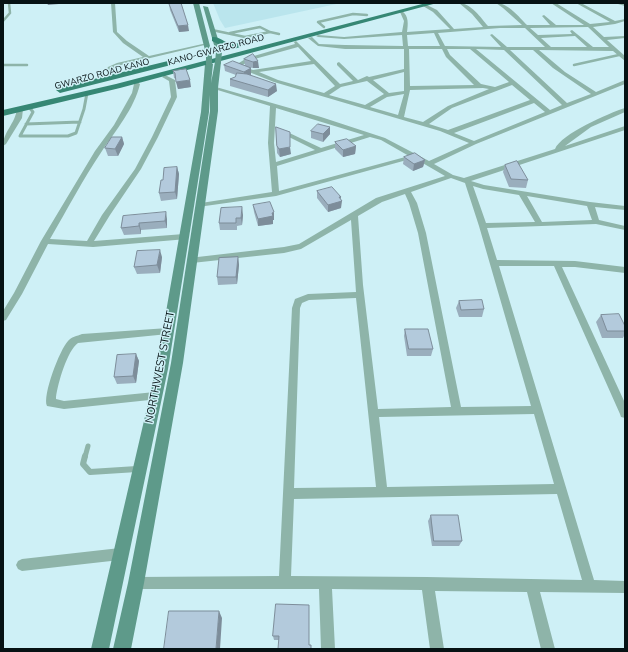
<!DOCTYPE html>
<html>
<head>
<meta charset="utf-8">
<style>
	body { margin:0 }
	#map { position:relative; width:628px; height:652px; overflow:hidden; background:#cef0f6; font-family:Mulish,sans-serif }
	canvas { display:block }
	.frame { position:absolute; inset:0; border:4px solid #061214; pointer-events:none }
</style>
</head>
<body>
<div id="map">
<canvas width="628" height="652"></canvas>
<div class="frame"></div>
</div>
<script>
const context = document.querySelector('canvas').getContext('2d');
context.lineJoin = 'round';
function fillPath(path, color) { context.fillStyle = color; context.fill(path, 'evenodd'); }
function trace(path, color, width, dash) { context.strokeStyle = color; context.lineWidth = width; context.lineCap = dash ? 'butt' : 'round'; context.setLineDash(dash || []); context.stroke(path); }
function drawText(font, color, halo, rows, align = 'center') {
  context.font = font + ' Mulish,sans-serif'; context.lineWidth = 3; context.setLineDash([]); context.textBaseline = 'middle'; context.strokeStyle = halo; context.fillStyle = color; for (const [text, x, y, turn = 0] of rows) {
    context.save(); context.translate(x, y); context.rotate((+turn || 0) * Math.PI / 180); context.textAlign = isNaN(turn) ? turn : align; if (halo) context.strokeText(text, 0, 0); context.fillText(text, 0, 0); context.restore();
  }
}
const built = new Path2D(`
	M213,3H341L225,28L220,20Z`);
const laneFar3 = new Path2D(`
	M3,21L10,13L9,3
	M324,27L318,22L353,14L367,15
	M212,30L245,37L270,32L279,34
	M230,33L260,27L270,32
	M3,65H27
	M574,65L619,55`);
const laneFar2 = new Path2D(`
	M29,107L33,112L20,136H68L76,133L84,109L87,93
	M26,124L80,122`);
const laneFar1 = new Path2D(`
	M85,457L88,446`);
const lane = new Path2D(`
	M85,456L83,464L90,472L137,469`);
const street = new Path2D(`
	M111,3H115L117,32L127,41L149,56L207,43L209,44L121,65L112,69V71L115,77L110,78L106,71L108,67L117,63L143,57L123,43L113,32Z
	M459,3C471,3 481,18 488,26L522,25L503,8L496,3C508,3 519,17 527,25H550L542,16L544,15L556,25H584L551,3H556L590,24L610,22L576,3H581L615,21L625,19V21L615,24L593,27L604,37L625,36V38L607,40L625,56V61L613,51L539,50L565,72L596,92L625,80V84L476,144L434,164L453,175L464,178L555,149C561,134 609,113 625,108V112L591,127L565,146L625,126V130L471,181L484,185L590,202L625,206V210L595,207L599,220L625,226V230L596,224L487,228L497,260L575,261L625,267V273L575,267H562L625,403V418L621,417L620,414L554,266H499L594,580L625,581V593L540,592L555,649H541L527,592L435,591L444,649H430L422,590L332,589L335,649H321L319,589H136L132,587L130,583L132,579L136,577L279,576L292,308L295,299L308,294L356,292L351,220L301,249L284,253L192,263L189,262L188,260L189,258L284,247L299,244L376,198L445,176L414,158L276,196L198,207V203H201L272,192L268,143L270,106L211,88L216,87L321,117L385,138L429,161L469,143L440,131L274,82L234,66L247,58L295,44L294,42L296,41L340,84L353,81L337,65V63L339,62L358,80L367,76L369,77L404,69V49H345L318,46L308,38L312,37L319,44L345,45L403,46L402,35L344,39L318,37L316,36L318,35L344,37L402,32L404,21L400,12L402,11C409,16 408,24 407,32L450,29L433,12L423,6L425,4L437,10L454,29L483,27L472,14ZM588,27L609,47H593L572,30L570,31L572,34L538,35L530,28ZM500,28H525L545,47H507L492,34L490,35L501,47L445,46L438,33ZM434,33L440,46H408L407,35ZM575,36L587,47H551L541,38ZM298,47L311,61L253,70L241,66L251,60ZM409,49H442L446,57L474,85L410,86ZM447,49H470L509,82L495,87L481,84L450,55ZM476,49L504,50L562,105L550,110ZM510,50H533L553,68L591,94L567,103ZM314,64L335,86L324,93L278,80L259,72ZM404,72V91L389,93L373,80ZM367,81L384,94L365,105L329,95L341,87ZM512,85L530,100L448,130L429,124L452,108ZM483,88L489,89L448,106L423,122L404,117L410,90ZM404,94L398,115L370,107L387,97ZM534,103L545,112L474,141L454,133ZM276,108L364,135L321,148L281,129H277V131L315,150L276,162L274,143ZM370,137L381,140L409,156L279,191L277,166ZM451,178L465,183L479,226L531,406L461,407L426,233L417,203L411,192ZM473,186L483,189L519,195L535,222L486,223ZM405,194L409,203L418,233L451,407L378,409L363,285L358,216L382,202ZM527,196L587,206L592,220L542,222ZM356,298L376,487L294,488L300,308L302,303L309,300ZM534,414L554,484L387,487L379,417ZM557,494L582,580L427,577L291,576L294,499Z
	M618,3H625V6L618,4Z
	M165,75L175,80L177,97L158,137L141,169L110,215L94,241L184,234L188,237L187,239L93,247L48,244L22,294L6,320L3,321V311L14,293L41,241L95,151L114,125L132,93L134,84L137,82L140,84C134,109 116,130 102,151C83,179 67,210 50,239L87,241L102,215L135,169L152,137L171,97L169,81L162,77Z
	M20,107L23,109L22,118L6,144L3,146C3,132 15,124 17,109Z
	M168,328L171,329L173,331L171,333L168,334L78,343C67,351 58,383 56,397V399L64,401L155,392L159,393L160,396L159,399L64,409L47,406C42,396 60,349 68,341C71,337 77,336 82,334Z
	M120,548L124,550L126,554L124,558L120,560L22,571L18,569L16,565L18,561L22,559Z`);
const secondary = new Path2D(`
	M193,3H199L212,54L211,55L206,54Z
	M203,6L208,7L222,52L221,53L216,52Z
	M218,60L221,62L218,88V111L183,363L144,583L131,649H113L128,583L171,363L210,111V95L209,112L168,369L109,649H91L156,369L201,112L205,64L209,62L213,64L211,83L215,62Z`);
const primary = new Path2D(`
	M426,3H437L120,88L3,116V110L116,84Z
	M212,37C220,36 224,43 231,43C236,44 239,42 243,45C233,53 222,46 212,41Z
	M168,61L172,63L171,65L60,93L56,90L57,88Z`);
const secondaryBridge = new Path2D(`
	M209,54V64
	M218,62L219,52`);
const wall = new Path2D(`
	M169,4L189,31L179,32L170,10Z
	M251,55L259,68H253L247,67L251,68V75H250L277,91L268,97L230,86V79L235,77L236,75L225,71L224,65H245L244,59Z
	M173,71L191,87L178,89L176,79L174,78Z
	M276,127L291,154L280,157L277,153Z
	M330,127V134L323,142L311,138V131Z
	M122,137L124,144L118,156H108L105,148Z
	M335,142L356,146L355,154L343,157L335,149Z
	M404,157L425,160L423,167L413,171L403,164Z
	M505,165L528,180L526,188L509,187L503,172Z
	M177,167L179,174L177,199L161,201L159,193L163,180Z
	M317,191L340,199L341,208L328,212L317,198Z
	M253,205L274,220H273V224L258,226L254,212Z
	M243,215L242,225L237,226V230H220L219,223Z
	M123,216L167,219V228L141,230V234L124,235L121,228Z
	M162,257L160,273L137,274L134,267Z
	M238,257L239,265L237,284L218,285L217,277Z
	M459,301L484,309L482,317H459L456,308Z
	M601,315L625,326V334L623,338H602L596,322Z
	M405,329L433,349L431,356H407L404,336Z
	M136,354L139,361L136,383L117,384L114,377Z
	M431,515L462,541L459,546H432L428,521Z
	M276,604L309,645L279,640H274L273,636Z`);
const shadedWall = new Path2D(`
	M47,3H59V4L48,5Z
	M188,25L189,31L179,32L178,26Z
	M258,61L259,68H253V62Z
	M251,68V75L244,79V72Z
	M190,80L191,87L178,89L176,82Z
	M276,84L277,91L268,97V90Z
	M330,127V134L323,142V134Z
	M122,137L124,144L118,156L115,149Z
	M356,146L355,154L343,157V150Z
	M290,147L291,154L280,157L279,149Z
	M425,160L423,167L413,171L414,164Z
	M177,167L179,174L177,199L175,192Z
	M339,197H341L340,201H342L341,208L328,212V205Z
	M242,207L243,215L242,225L241,218Z
	M166,212L167,219V228L165,221Z
	M274,212V220H273V224L258,226V219Z
	M139,223L141,230V234L139,226Z
	M160,250L162,257L160,273L157,265Z
	M238,257L239,265L237,284L236,277Z
	M136,354L139,361L136,383L133,376Z
	M219,611L222,618L220,649H216Z`);
const building = new Path2D(`
	M178,3H181L188,25L178,26L169,4Z
	M253,54L258,61L253,62L244,59Z
	M233,61L251,68L244,72L224,65Z
	M186,69L190,80L176,82L175,73L173,71Z
	M237,73L247,74L276,84L268,90L230,79L235,77Z
	M318,124L330,127L323,134L311,131Z
	M276,127L290,132V147L279,149L277,146Z
	M112,137H122L115,149L105,148Z
	M347,139L356,146L343,150L335,142Z
	M415,153L425,160L414,164L404,157Z
	M517,161L528,180L511,179L505,165Z
	M177,167L175,192L159,193L161,180H163L164,168Z
	M332,187L341,197H339L342,201L328,205L317,191Z
	M270,202L274,212L272,213L273,216L258,219L253,205Z
	M242,207L241,218H236V223H219L221,208Z
	M166,212L165,221L139,223V226L121,228L123,216Z
	M160,250L157,265L134,267L137,251Z
	M238,257L236,277H217L219,258Z
	M482,300L484,309L461,310L459,301Z
	M619,314L625,326V331H607L601,315Z
	M405,329H428L433,349H409Z
	M136,354L133,376L114,377L117,355Z
	M431,515H458L462,541H434Z
	M276,604L309,605V645H311V649H278L279,636H273Z
	M169,611H219L216,649H164Z`);
const farStreetnames = [
	["KANO-GWARZO ROAD",216,50,-15],
	["GWARZO ROAD KANO",102,74,-15]
];
const streetNames = [
	["NORTHWEST STREET",160,367,-79]
];
fillPath(built, '#bae5ed');
trace(laneFar3, '#8eb4a9', 2.5);
trace(laneFar2, '#8eb4a9', 3);
trace(laneFar1, '#8eb4a9', 5);
trace(lane, '#8eb4a9', 6);
fillPath(street, '#8eb4a9');
fillPath(secondary, '#5e9a8a');
fillPath(primary, '#368774');
trace(secondaryBridge, '#5e9a8a', 6);
fillPath(wall, '#9aaebd');
fillPath(shadedWall, '#7d8d9a');
fillPath(building, '#b3cadc');
trace(building, '#7d8d9a', 1);
drawText('9px', '#061214', '#cef0f6', farStreetnames);
drawText('11px', '#061214', '#cef0f6', streetNames);
</script>
</body>
</html>
